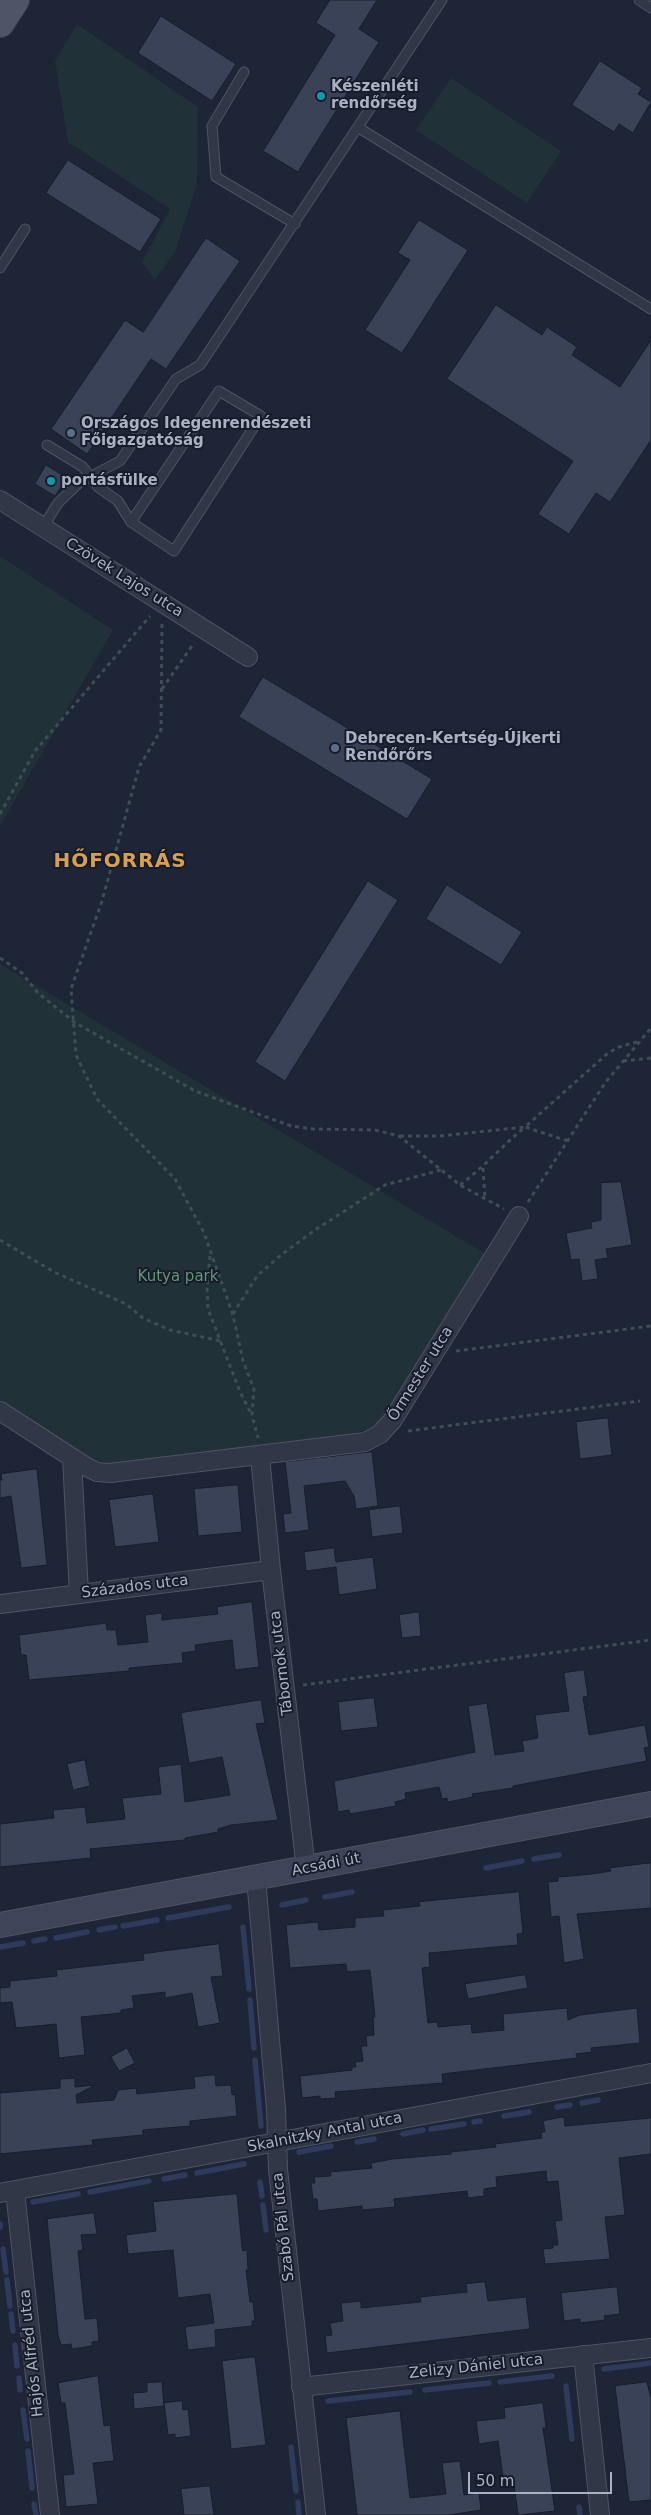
<!DOCTYPE html>
<html>
<head>
<meta charset="utf-8">
<style>
	body { margin:0 }
	#map { position:relative; width:651px; height:2515px; overflow:hidden; background:#1e2536; font-family:"DejaVu Sans",sans-serif }
	canvas { display:block }
	.scale { position:absolute; left:468px; top:2472px; width:144px; height:22px; box-sizing:border-box; border:2px solid #abb1c4; border-top:0; padding-left:6px; font-size:15px; line-height:18px; white-space:nowrap; color:#abb1c4; -webkit-text-stroke:4px #171c2a; paint-order:stroke }
</style>
</head>
<body>
<div id="map">
<canvas width="651" height="2515"></canvas>
<div class="scale">50 m</div>
</div>
<script>
const context = document.querySelector('canvas').getContext('2d');
context.lineJoin = 'round';
function fillPath(path, color) { context.fillStyle = color; context.fill(path, 'evenodd'); }
function trace(path, color, width, dash) { context.strokeStyle = color; context.lineWidth = width; context.lineCap = dash ? 'butt' : 'round'; context.setLineDash(dash || []); context.stroke(path); }
function drawText(font, color, halo, rows, align = 'center') {
  context.font = font + ' "DejaVu Sans",sans-serif'; context.lineWidth = 4; context.setLineDash([]); context.textBaseline = 'middle'; context.strokeStyle = halo; context.fillStyle = color; for (const [text, x, y, turn = 0] of rows) {
    context.save(); context.translate(x, y); context.rotate((+turn || 0) * Math.PI / 180); context.textAlign = isNaN(turn) ? turn : align; if (halo) context.strokeText(text, 0, 0); context.fillText(text, 0, 0); context.restore();
  }
}
const green = new Path2D(`
	M77,24L198,107L197,183L175,252L155,280L142,262L170,209L68,142L55,61Z
	M451,78L561,151L527,203L416,130Z
	M0,556L113,630L0,826Z
	M0,964L486,1254L378,1425L359,1432L120,1466L89,1458L0,1400Z`);
const stream = new Path2D(`
	M534,1859L559,1855
	M486,1868L522,1861
	M325,1897L352,1892
	M282,1905L306,1900
	M168,1918L229,1907
	M123,1926L157,1920
	M243,1927L249,1989
	M99,1930L115,1927
	M56,1938L87,1932
	M34,1941L45,1939
	M0,1947L23,1943
	M250,2000L254,2048
	M255,2060L261,2126
	M582,2103L598,2100
	M557,2107L570,2105
	M504,2116L529,2112
	M474,2122L480,2121
	M431,2129L464,2124
	M403,2134L423,2130
	M357,2142L374,2139
	M299,2152L331,2146
	M197,2173L244,2164
	M164,2179L185,2175
	M260,2182L262,2196
	M90,2192L149,2181
	M33,2202L78,2194
	M263,2205L266,2230
	M0,2224V2227
	M3,2249L6,2272
	M7,2280L10,2306
	M11,2314L13,2331
	M15,2345L17,2366
	M604,2369L651,2363
	M19,2378L20,2390
	M500,2382L552,2376
	M566,2386L572,2439
	M425,2390L489,2383
	M328,2401L410,2392
	M23,2410L27,2439
	M291,2447L296,2491
	M28,2451L32,2488
	M298,2502L299,2515
	M34,2504L36,2515
	M579,2507L580,2515`);
const building = new Path2D(`
	M330,0H377L359,29L379,42L298,172L263,151L335,35L316,23Z
	M161,16L236,64L212,101L138,53Z
	M600,61L642,88L638,94L651,102L633,133L619,124L614,132L572,105Z
	M68,160L161,219L140,252L46,193Z
	M419,220L468,250L402,353L365,330L410,260L398,253Z
	M206,238L240,261L166,369L151,359L87,454L51,429L125,320L143,332Z
	M496,305L542,335L547,327L577,347L572,355L620,387L651,340V440L610,502L596,493L569,534L538,514L573,461L447,379Z
	M46,465L67,478L55,496L35,484Z
	M263,677L432,779L407,819L239,717Z
	M368,881L398,900L285,1081L255,1062Z
	M447,885L522,932L501,965L426,919Z
	M621,1182L632,1245L606,1249L608,1258L595,1260L598,1279L582,1281L579,1259L571,1260L566,1233L592,1228L591,1222L601,1220V1183Z
	M608,1418L612,1455L580,1459L576,1422Z
	M372,1452L378,1506L356,1509L354,1496L345,1481L304,1486L309,1530L285,1533L283,1514L291,1513L285,1462Z
	M37,1469L47,1565L21,1568L11,1496L0,1498V1480H2L1,1474Z
	M238,1485L242,1532L198,1536L194,1489Z
	M153,1494L159,1542L115,1547L109,1500Z
	M400,1506L403,1533L372,1537L369,1510Z
	M334,1548L336,1562L373,1557L377,1589L339,1595L336,1567L306,1571L304,1552Z
	M252,1602L259,1667L235,1670L232,1640L195,1645L196,1651L182,1653L183,1663L129,1668V1671L29,1680L26,1655H21L19,1635L106,1623L107,1630H116L118,1645L148,1642L145,1615L162,1613V1620L218,1614L217,1607Z
	M419,1612L421,1636L402,1638L399,1615Z
	M584,1670L588,1696L583,1697L589,1735L645,1725L649,1747L644,1748L647,1761L513,1786V1788L472,1794L473,1797L448,1802L447,1798L442,1799L439,1787L405,1793L406,1799L395,1802L396,1806L350,1814L349,1810L338,1812L334,1781L475,1752L468,1706L487,1703L495,1755L524,1751L522,1741L538,1738L535,1715L569,1711L564,1673Z
	M374,1698L378,1727L341,1731L338,1702Z
	M261,1700L265,1723L256,1724L278,1820L231,1825L218,1829V1832L185,1838V1840L90,1849L91,1858L0,1867V1824L54,1818L53,1810L85,1807L87,1823L125,1819L122,1798L161,1794L158,1767L181,1764L185,1802L230,1795L222,1757L189,1763L181,1713Z
	M85,1760L90,1786L73,1790L67,1764Z
	M651,1863V1908L577,1914L584,1959L564,1963L559,1916L551,1917L548,1882L558,1881V1877L592,1874L611,1871L610,1868Z
	M519,1892L523,1933L517,1934L518,1945L429,1953L430,1967L422,1968L428,2023L437,2022L438,2027L471,2024L472,2033L504,2030L503,2014L567,2008L568,2020L580,2015L637,2008L640,2043L591,2048L592,2052L576,2054L577,2058L442,2074L443,2083L335,2092L336,2098L320,2099V2096L302,2098L300,2076L352,2070V2067H356L355,2062L363,2061L361,2046H367L366,2036L374,2035L373,2017H375L370,1970L347,1972L346,1964L290,1968L286,1925L318,1922L319,1930L355,1927V1918L384,1916L383,1910L420,1906L419,1902Z
	M219,1944L223,1976L211,1977L220,2023L198,2027L192,1993L165,1998V1992L132,1996L134,2008L121,2010V2013L81,2017L85,2055L59,2058L56,2024L16,2028L12,2002L0,2003V1988L10,1987V1981L57,1976L56,1970L144,1960L143,1954Z
	M525,1975L528,1988L468,1999L465,1984Z
	M127,2048L135,2063L119,2071L111,2057Z
	M215,2075L216,2086L231,2085L232,2095L235,2094L237,2116L190,2121V2126L143,2130V2135L92,2140L93,2145L0,2154V2093L60,2088V2079L75,2078V2087L95,2085L76,2095L77,2103L114,2100L118,2090L136,2088L137,2094L195,2088L194,2077Z
	M564,2117L565,2126L651,2118V2154L619,2158L625,2215L605,2217L610,2259L545,2264L543,2249L553,2248V2245H558L555,2221L562,2220L558,2181L547,2182L546,2171L496,2177L497,2187L484,2189V2196L468,2198L467,2191L394,2199L395,2207L362,2210V2206L318,2211L317,2199H313L311,2183H315L314,2177L331,2176L330,2172L372,2168L371,2163L392,2159L451,2154V2152L496,2147L495,2144L542,2138L541,2132H545L543,2121Z
	M237,2194L242,2247L243,2251L247,2250L248,2270H246L250,2302H253L255,2321H252V2326L215,2330L216,2347L188,2350L185,2327L214,2323L210,2294L178,2298L173,2250L128,2254L126,2235L156,2231L153,2202Z
	M94,2213L97,2234L81,2235L83,2250L78,2251L85,2319L97,2318L99,2341L92,2342V2346L72,2349L71,2344L61,2345L58,2335L47,2219Z
	M485,2282L488,2301L526,2297L530,2329L327,2353L325,2336L332,2335L330,2323L343,2321L341,2303L361,2301V2308L421,2302L420,2297L467,2292L466,2284Z
	M617,2287L620,2314L604,2316L605,2320L580,2323V2319L564,2321L561,2293Z
	M255,2357L266,2445L231,2449L222,2361Z
	M98,2376L104,2426L110,2425L114,2461L93,2463L98,2504L66,2507L63,2475L74,2474L65,2403H61L58,2383Z
	M162,2382L164,2406L134,2409L133,2393L147,2392V2383Z
	M647,2382L651,2398V2500L629,2502L615,2386Z
	M182,2401L183,2410L188,2409L191,2436L175,2438V2434L168,2435L164,2403Z
	M543,2403L546,2428H543L555,2511L518,2515L513,2478L503,2477L498,2441L479,2444L476,2421L505,2418L504,2408Z
	M400,2411L410,2498L446,2494L442,2463L460,2461L464,2495L479,2493L481,2510L449,2515H357L346,2418Z
	M210,2486L214,2515H184L181,2489Z`);
const path = new Path2D(`
	M162,624L161,730L139,767L102,901L71,989L76,1055L97,1099L175,1179L204,1233L233,1315L243,1361L254,1389L252,1415L258,1438
	M162,689L194,643
	M0,814L35,751L150,616
	M0,958L22,973L38,993L74,1022L195,1091L291,1126L313,1129L375,1130L399,1136L460,1185L504,1209
	M623,1061L651,1058
	M400,1136H440L525,1127L608,1053L619,1047L640,1041
	M483,1168L485,1199
	M460,1185C484,1167 502,1146 525,1127L568,1141
	M528,1202L605,1083L651,1028
	M0,1240L54,1272L126,1304L143,1318L170,1330L221,1341
	M210,1256L207,1286L208,1309L240,1392L252,1415
	M233,1314L257,1276L281,1255L315,1230L385,1185L441,1170
	M456,1351L651,1326
	M408,1431L640,1401
	M303,1685L651,1640`);
const lane = new Path2D(`
	M639,0L651,8
	M244,72L212,126L216,177L295,224
	M359,128L651,309
	M0,268L25,229
	M47,445L83,467L98,487L118,501L131,522L174,551L261,416L219,391L131,522
	M43,527L58,503L80,482L120,461L176,379L200,365L442,0`);
const street = new Path2D(`
	M0,500L248,657
	M0,1411L85,1466L97,1472L110,1473L365,1442L380,1434L392,1421L519,1216
	M260,1456L271,1570L306,1869
	M72,1458L79,1594
	M0,1604L271,1570
	M256,1878L276,2109L278,2169L316,2515
	M15,2191L50,2515
	M0,2193L651,2073
	M583,2355L600,2515
	M301,2387L651,2348`);
const secondary = new Path2D(`
	M0,1925L651,1804`);
const primary = new Path2D(`
	M0,23L15,0`);
const markers = [
	[321,96,5,"#0f9aa8"],
	[71,433,5,"#5c6f8a"],
	[51,481,5,"#0f9aa8"],
	[335,748,5,"#5c6f8a"]
];
const poiNames = [
	["Készenléti",331,87],
	["rendőrség",331,104],
	["Országos Idegenrendészeti",81,424],
	["Főigazgatóság",81,441],
	["portásfülke",61,481],
	["Debrecen-Kertség-Újkerti",345,739],
	["Rendőrőrs",345,756]
];
const streetNames = [
	["Czövek Lajos utca",124,578,32],
	["Őrmester utca",421,1374,-58],
	["Százados utca",135,1587,-7],
	["Tábornok utca",282,1663,-97],
	["Acsádi út",326,1865,-11],
	["Skalnitzky Antal utca",325,2133,-11],
	["Szabó Pál utca",284,2227,-96],
	["Hajós Alfréd utca",32,2353,-96],
	["Zelizy Dániel utca",476,2367,-6]
];
const parkNames = [
	["Kutya park",178,1277]
];
const districtNames = [
	["HŐFORRÁS",120,862]
];
fillPath(green, '#203137');
trace(stream, '#2e3b5c', 5.5);
fillPath(building, '#394257');
trace(building, '#191e2c', 1);
trace(lane, '#4f5465', 11);
trace(street, '#4f5465', 20);
trace(secondary, '#4f5465', 26);
trace(primary, '#3b4050', 30);
trace(path, '#3d4e54', 3, [4, 4]);
trace(lane, '#313746', 9);
trace(street, '#313746', 18);
trace(secondary, '#3f4559', 24);
trace(primary, '#4f5567', 28);
for (const [x, y, r, color] of markers) { const dot = new Path2D(); dot.arc(x, y, r, 0, 2 * Math.PI); context.fillStyle = color; context.fill(dot); trace(dot, '#171c2a', 2); }
drawText('bold 15px', '#abb1c4', '#171c2a', poiNames, 'left');
drawText('15px', '#abb1c4', '#171c2a', streetNames);
drawText('15px', '#629475', '#171c2a', parkNames);
context.letterSpacing = '1px';
drawText('bold 20px', '#d79f53', '#171c2a', districtNames);
context.letterSpacing = '0px';
</script>
</body>
</html>
